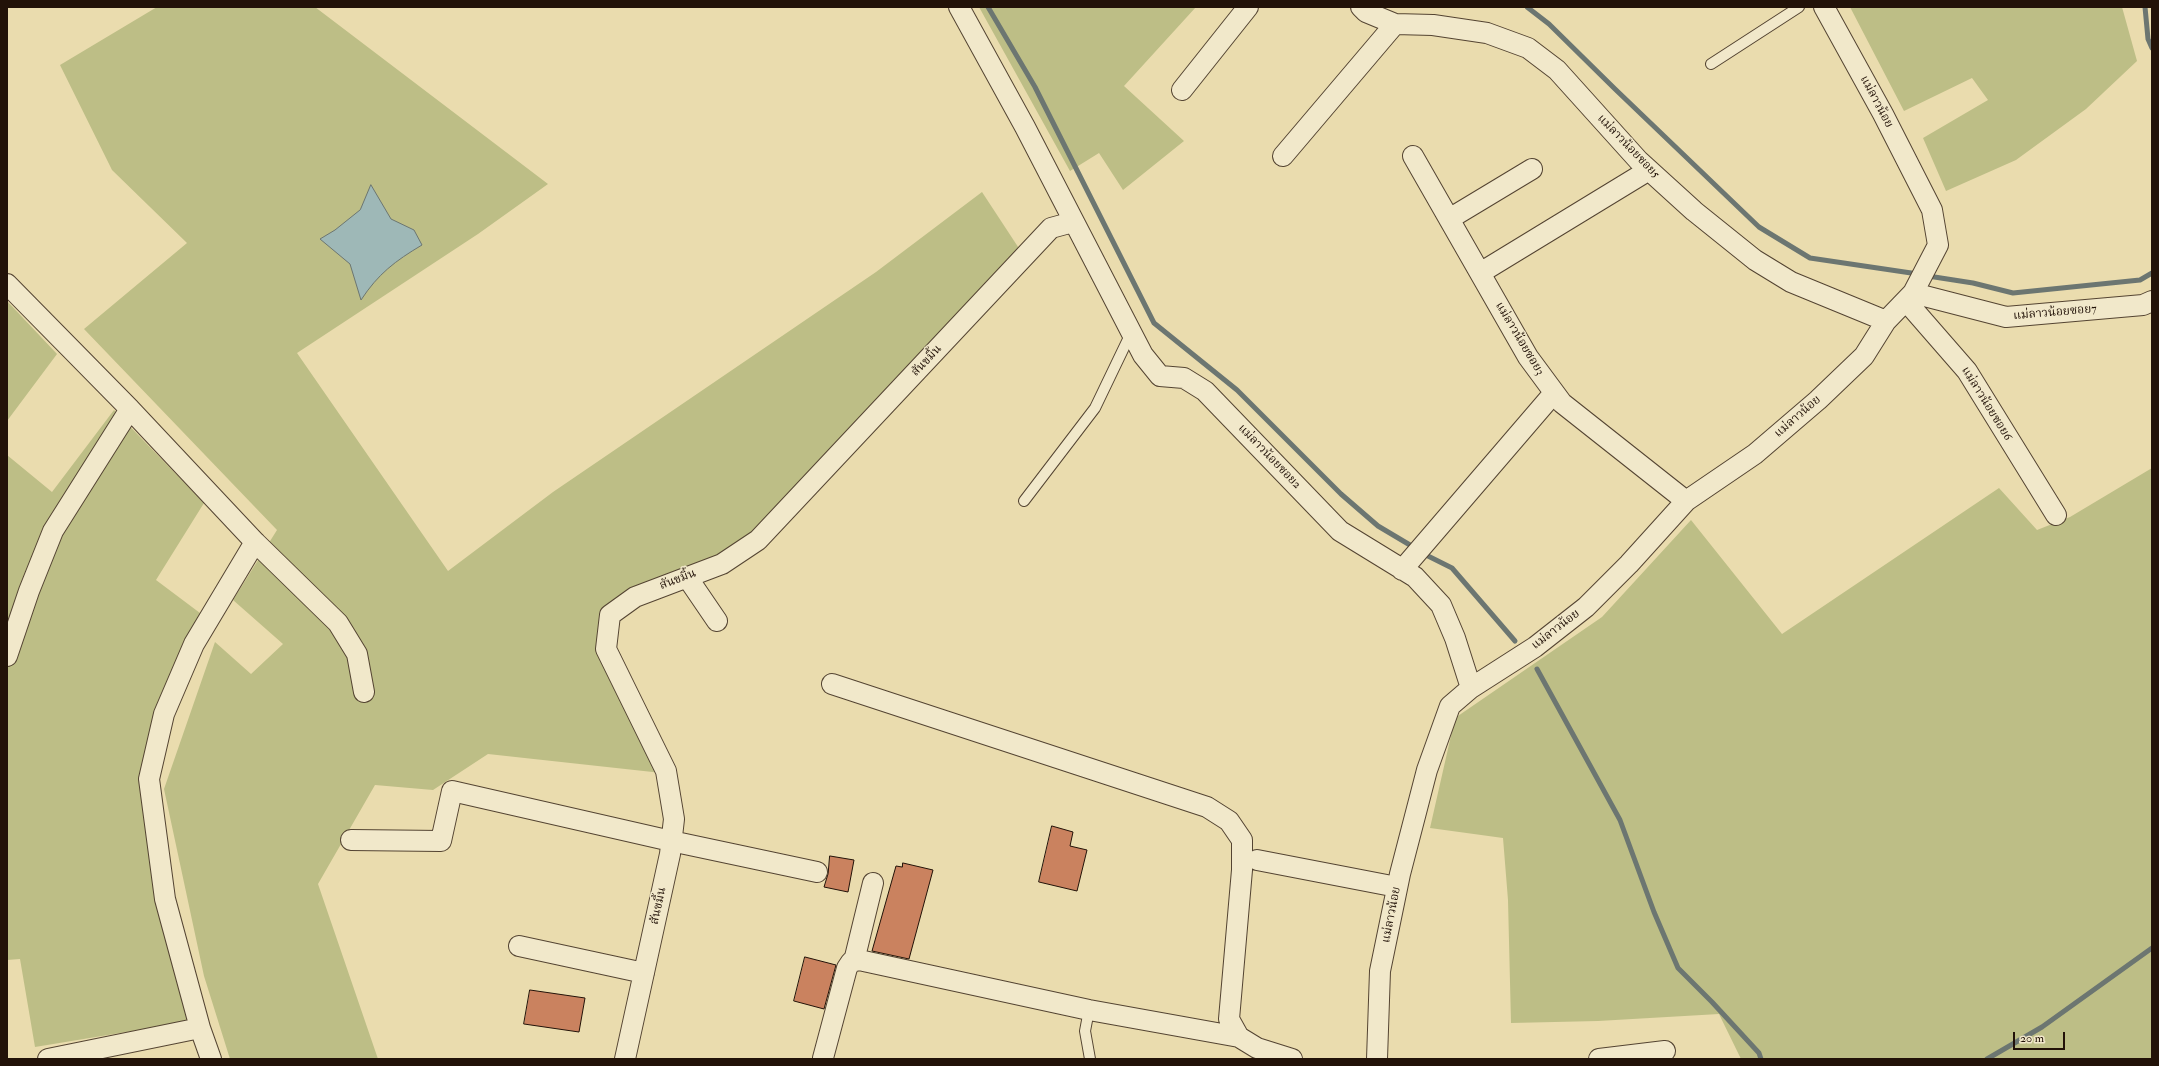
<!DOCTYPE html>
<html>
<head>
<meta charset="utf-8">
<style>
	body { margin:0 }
	#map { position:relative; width:2159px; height:1066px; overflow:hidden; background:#eadcae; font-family:"IM FELL Double Pica",serif }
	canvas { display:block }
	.frame { position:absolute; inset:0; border:8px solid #221208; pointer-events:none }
	.scale { position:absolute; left:2013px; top:1032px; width:52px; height:18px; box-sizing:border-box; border:2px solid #221208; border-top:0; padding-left:5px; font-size:12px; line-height:14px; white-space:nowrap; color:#221208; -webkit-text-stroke:3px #f1e8ca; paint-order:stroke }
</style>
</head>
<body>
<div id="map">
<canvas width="2159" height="1066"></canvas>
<div class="frame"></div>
<div class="scale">20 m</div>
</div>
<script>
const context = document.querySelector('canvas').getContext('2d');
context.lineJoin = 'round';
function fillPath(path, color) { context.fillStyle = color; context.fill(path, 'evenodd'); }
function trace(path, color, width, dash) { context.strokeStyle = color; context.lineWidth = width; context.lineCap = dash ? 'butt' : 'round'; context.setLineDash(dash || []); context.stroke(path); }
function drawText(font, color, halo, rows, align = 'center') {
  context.font = font + ' "IM FELL Double Pica","Noto Serif Thai",serif'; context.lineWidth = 3; context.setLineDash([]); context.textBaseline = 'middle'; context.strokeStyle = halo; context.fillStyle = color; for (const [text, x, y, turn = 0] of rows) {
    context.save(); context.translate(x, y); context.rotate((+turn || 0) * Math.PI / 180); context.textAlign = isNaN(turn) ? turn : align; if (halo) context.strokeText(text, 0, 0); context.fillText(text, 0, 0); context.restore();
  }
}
const green = new Path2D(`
	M157,7H315L548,184L478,234L297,353L448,571L553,492L876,272L982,192L1024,256L758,540L610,615L606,649L671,774L488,754L433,790L375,785L318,884L378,1059H230L204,976L164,789L215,642L251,674L283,644L233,600L277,530L84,329L187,243L112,170L60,65Z
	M979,7H1196L1124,86L1184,141L1123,190L1099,153L1070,171Z
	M1850,7H2122L2137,61L2086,109L2016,160L1946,191L1923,138L1988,100L1972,78L1904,111Z
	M7,301L57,354L7,421Z
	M114,410L204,503L156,580L200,613L156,710L144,812L193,1021L35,1047L20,959L7,960V455L52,492Z
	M2152,468V1059H1741L1719,1014L1598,1021L1511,1023L1508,900L1503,838L1430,828L1455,718L1602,617L1691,520L1782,634L1999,488L2037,530L2070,517Z`);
const water = new Path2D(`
	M371,185L391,219L414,230L422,245C395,261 378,274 361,300L350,264L320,239L335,230L360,210Z`);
const stream = new Path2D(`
	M988,7L1035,87L1154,323L1237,390L1341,494L1378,526L1415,548
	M1527,7L1549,24L1615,89L1759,227L1810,258L1918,274
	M2145,7L2148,39L2152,48
	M1928,276L1973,283L2013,293L2140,280L2152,273
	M1422,553L1452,568L1515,641
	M1537,669L1620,820L1654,912L1678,968L1712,1002L1759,1053L1761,1059
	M1987,1059L2042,1027L2152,948`);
const building = new Path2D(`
	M1052,826L1073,832L1070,846L1087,850L1077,891L1039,882Z
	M830,856L854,860L848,892L824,887L828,874Z
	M903,863L933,870L909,959L872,951L896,866L902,867Z
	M805,957L836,965L824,1009L794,1001Z
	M530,990L585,998L579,1032L524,1024Z`);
const lane = new Path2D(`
	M1711,64L1799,7
	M1024,501L1095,408L1131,333
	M1089,1010L1085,1031L1090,1059`);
const street = new Path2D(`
	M959,7L1025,127L1143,355L1160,376L1184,378L1205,391L1340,531L1415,577L1441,605L1455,638L1471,688
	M1361,7L1366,12L1395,24L1433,25L1487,33L1528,48L1557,70L1639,161L1694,211L1755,260L1791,282L1886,321
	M1182,90L1248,7
	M1283,156L1395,24
	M1413,156L1528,357L1562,403L1686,501
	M1449,219L1532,169
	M1480,273L1649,170
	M7,284L130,409L255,542L338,623L357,654L364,692
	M1913,293L2006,317L2143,305L2152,301
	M1906,301L1967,371L2056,515
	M1402,570L1554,393
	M687,577L717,621
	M7,656L29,591L53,531L130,409
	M832,684L1207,807L1229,821L1242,840V870L1229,1019L1239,1037L1257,1048L1292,1059
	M351,840L441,841L452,791L671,841L817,872
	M1257,860L1397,887
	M519,946L644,973
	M854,961L873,883
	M823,1058L847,968L851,962L859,960L1089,1010L1239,1037
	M48,1059L200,1028
	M211,1059L200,1028L165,899L149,779L164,714L194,644L255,542
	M625,1059L670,854L674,819L666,771L606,649L610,615L635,597L722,564L758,540L1051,228L1073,222
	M1377,1059L1380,971L1400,874L1427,770L1450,706L1471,688L1535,647L1586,607L1629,564L1686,501L1755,454L1818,400L1864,356L1886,321L1913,293L1938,245L1932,210L1883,114L1824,7
	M1599,1059L1665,1051`);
const streetNames = [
	["แม่ลาวน้อย",1876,102,62],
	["แม่ลาวน้อยซอย5",1628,147,46],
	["แม่ลาวน้อยซอย7",2055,313,-5],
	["แม่ลาวน้อยซอย3",1519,339,59],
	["สันขมิ้น",927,361,-47],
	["แม่ลาวน้อยซอย6",1986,404,58],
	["แม่ลาวน้อย",1798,417,-41],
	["แม่ลาวน้อยซอย2",1269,457,46],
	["สันขมิ้น",678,580,-21],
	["แม่ลาวน้อย",1556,630,-38],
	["สันขมิ้น",659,906,-78],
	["แม่ลาวน้อย",1392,915,-79]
];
fillPath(green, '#bdbe86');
fillPath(water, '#9eb8b7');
trace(water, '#6c7671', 1);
trace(stream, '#6c7671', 5);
fillPath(building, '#ca825f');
trace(building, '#221208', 1);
trace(lane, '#544432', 12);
trace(street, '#544432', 22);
trace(lane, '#f1e8ca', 10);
trace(street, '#f1e8ca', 20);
drawText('12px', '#221208', '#f1e8ca', streetNames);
</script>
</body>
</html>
